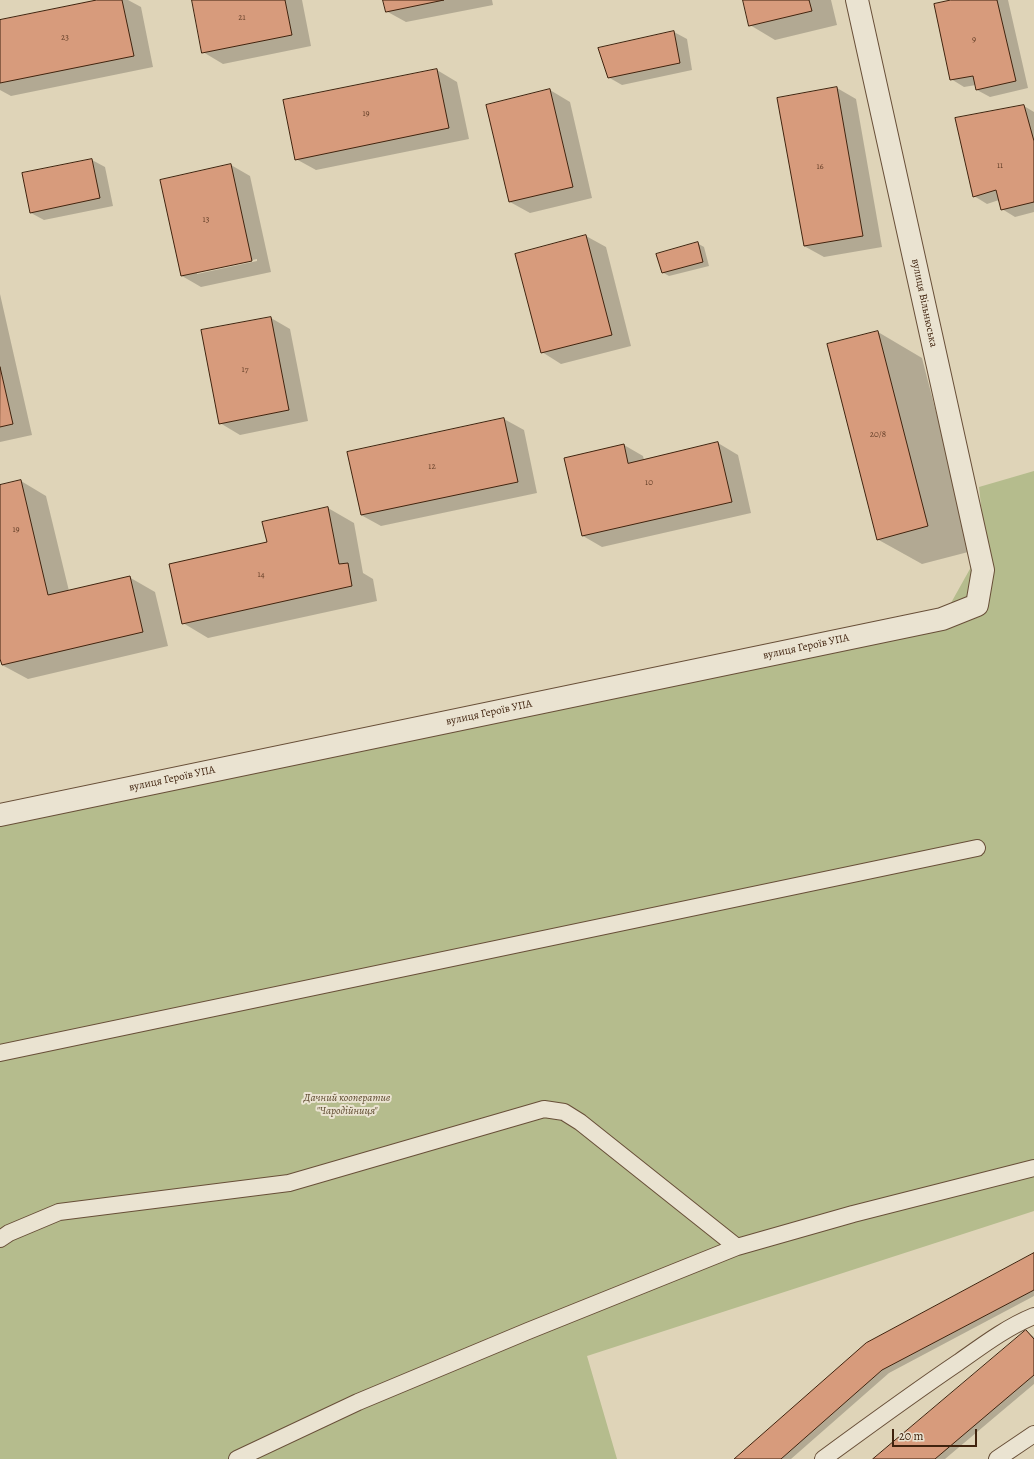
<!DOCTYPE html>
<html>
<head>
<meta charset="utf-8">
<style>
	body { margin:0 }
	#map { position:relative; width:1034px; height:1459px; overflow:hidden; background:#dfd4b8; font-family:Alegreya,serif }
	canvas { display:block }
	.scale { position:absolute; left:892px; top:1429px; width:85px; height:18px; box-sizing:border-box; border:2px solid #40230e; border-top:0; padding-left:5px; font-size:12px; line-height:14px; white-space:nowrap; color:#40230e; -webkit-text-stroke:3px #eae3d1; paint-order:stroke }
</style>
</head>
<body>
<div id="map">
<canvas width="1034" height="1459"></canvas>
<div class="scale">20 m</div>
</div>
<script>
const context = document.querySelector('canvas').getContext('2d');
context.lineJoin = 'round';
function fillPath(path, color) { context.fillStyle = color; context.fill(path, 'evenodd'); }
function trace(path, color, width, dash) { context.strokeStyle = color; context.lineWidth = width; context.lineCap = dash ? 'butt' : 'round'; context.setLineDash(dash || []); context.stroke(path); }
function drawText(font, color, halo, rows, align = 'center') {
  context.font = font + ' Alegreya,serif'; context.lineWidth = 4; context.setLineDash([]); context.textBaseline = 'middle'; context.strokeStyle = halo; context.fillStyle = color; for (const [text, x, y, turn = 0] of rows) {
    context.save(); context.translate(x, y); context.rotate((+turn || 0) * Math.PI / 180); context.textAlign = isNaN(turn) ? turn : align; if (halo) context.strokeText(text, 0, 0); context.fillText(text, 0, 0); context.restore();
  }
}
const green = new Path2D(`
	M1034,471V1211L587,1356L617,1459H0V826L942,619L985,542L979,487Z`);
const shadow = new Path2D(`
	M102,0H128L141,7L153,67L11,96L0,90V21Z
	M193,0H302L311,46L223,64L203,52Z
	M384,0H492L493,5L406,22L386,11Z
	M744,0H831L837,25L775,40L750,25Z
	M955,0H1008L1028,88L990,97L977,90L976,85L964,87L951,79Z
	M674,32L687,39L692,70L622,85L608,77Z
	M437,70L457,82L469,139L316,170L296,159Z
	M837,88L856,99L882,247L824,257L804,246Z
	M550,90L570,102L592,198L530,213L510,202Z
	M1024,106L1034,112V212L1015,217L1002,209L999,200L987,204L974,196Z
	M92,160L105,167L113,206L44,220L31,213Z
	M231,165L250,176L271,272L201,287L182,276ZM257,259V261L197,274V272Z
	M586,236L606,247L631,346L561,364L542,352Z
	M697,243L704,247L709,266L669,276L662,272Z
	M0,294L32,435L0,442Z
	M271,318L290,329L308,421L240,435L220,423Z
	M878,332L922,358L972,551L922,564L877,539Z
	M504,419L524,430L537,493L381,526L361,515Z
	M718,443L738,455L751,513L602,547L583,536L624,445L643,456L644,460Z
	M21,481L46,496L69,591L129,577L155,592L168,646L28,679L2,665L0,654V486Z
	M328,508L354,523L363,573L373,579L377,601L208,638L183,623L268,543L264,523Z
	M1034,1254V1296L889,1373L791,1459H735Z
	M1026,1331L1034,1337V1384L945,1459H875Z`);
const building = new Path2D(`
	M97,0H122L134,56L0,83V20Z
	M192,0H285L292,35L202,53Z
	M383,0H444L386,12Z
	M743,0H809L812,11L749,26Z
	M951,0H997L1016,81L976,90L973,76L950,80L934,4Z
	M674,31L680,63L608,78L598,48Z
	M437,69L449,128L295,160L283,100Z
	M837,87L863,236L804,246L777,98Z
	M550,89L573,187L509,202L486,105Z
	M1024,105L1034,141V202L1001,210L996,190L973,197L955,118Z
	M92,159L100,198L30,213L22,173Z
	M231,164L252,261L181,276L160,180Z
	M586,235L612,335L541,353L515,254Z
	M698,242L703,262L662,273L656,254Z
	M271,317L289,410L219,424L201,330Z
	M878,331L928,526L877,540L827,344Z
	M0,367L13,424L0,427Z
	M504,418L518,482L361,515L347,452Z
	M718,442L732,502L582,536L564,458L624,444L628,463Z
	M21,480L48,595L130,576L143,632L2,665L0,659V485Z
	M328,507L339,564L348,563L352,586L182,624L169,564L267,542L262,522Z
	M1034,1253V1290L882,1370L781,1459H734L866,1343Z
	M1026,1330L1034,1339V1375L935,1459H873Z`);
const lane = new Path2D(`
	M0,1053L977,848
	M0,1239L9,1233L59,1212L289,1183L544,1109L564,1112L580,1122L737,1247
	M237,1459L358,1402L528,1331L737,1247L853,1214L1034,1168
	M823,1459C868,1426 913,1393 959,1362C983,1345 1007,1327 1034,1316
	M997,1459L1034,1434`);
const street = new Path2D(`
	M0,815L942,619L977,605L983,570L857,0`);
const numberNames = [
	["21",242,18],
	["23",65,38],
	["9",974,40],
	["19",366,114],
	["11",1000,166],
	["16",820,167],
	["13",206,220],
	["17",245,370],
	["20/8",878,435],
	["12",432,467],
	["10",649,483],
	["19",16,530],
	["14",261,575]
];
const streetNames = [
	["вулиця Вільнюська",924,303,78],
	["вулиця Героїв УПА",806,647,-12],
	["вулиця Героїв УПА",489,713,-12],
	["вулиця Героїв УПА",172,779,-12]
];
const parkNames = [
	["Дачний кооператив",347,1098],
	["\"Чародійниця\"",347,1111]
];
fillPath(green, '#b5bc8d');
fillPath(shadow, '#0003');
fillPath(building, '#d79b7c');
trace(building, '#40230e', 1);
trace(lane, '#684f38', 18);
trace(street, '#684f38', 24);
trace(lane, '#eae3d1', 16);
trace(street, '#eae3d1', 22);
drawText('9px', '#66412a', null, numberNames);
drawText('11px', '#40230e', '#eae3d1', streetNames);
drawText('italic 11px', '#5d492e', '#eae3d1', parkNames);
</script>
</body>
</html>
